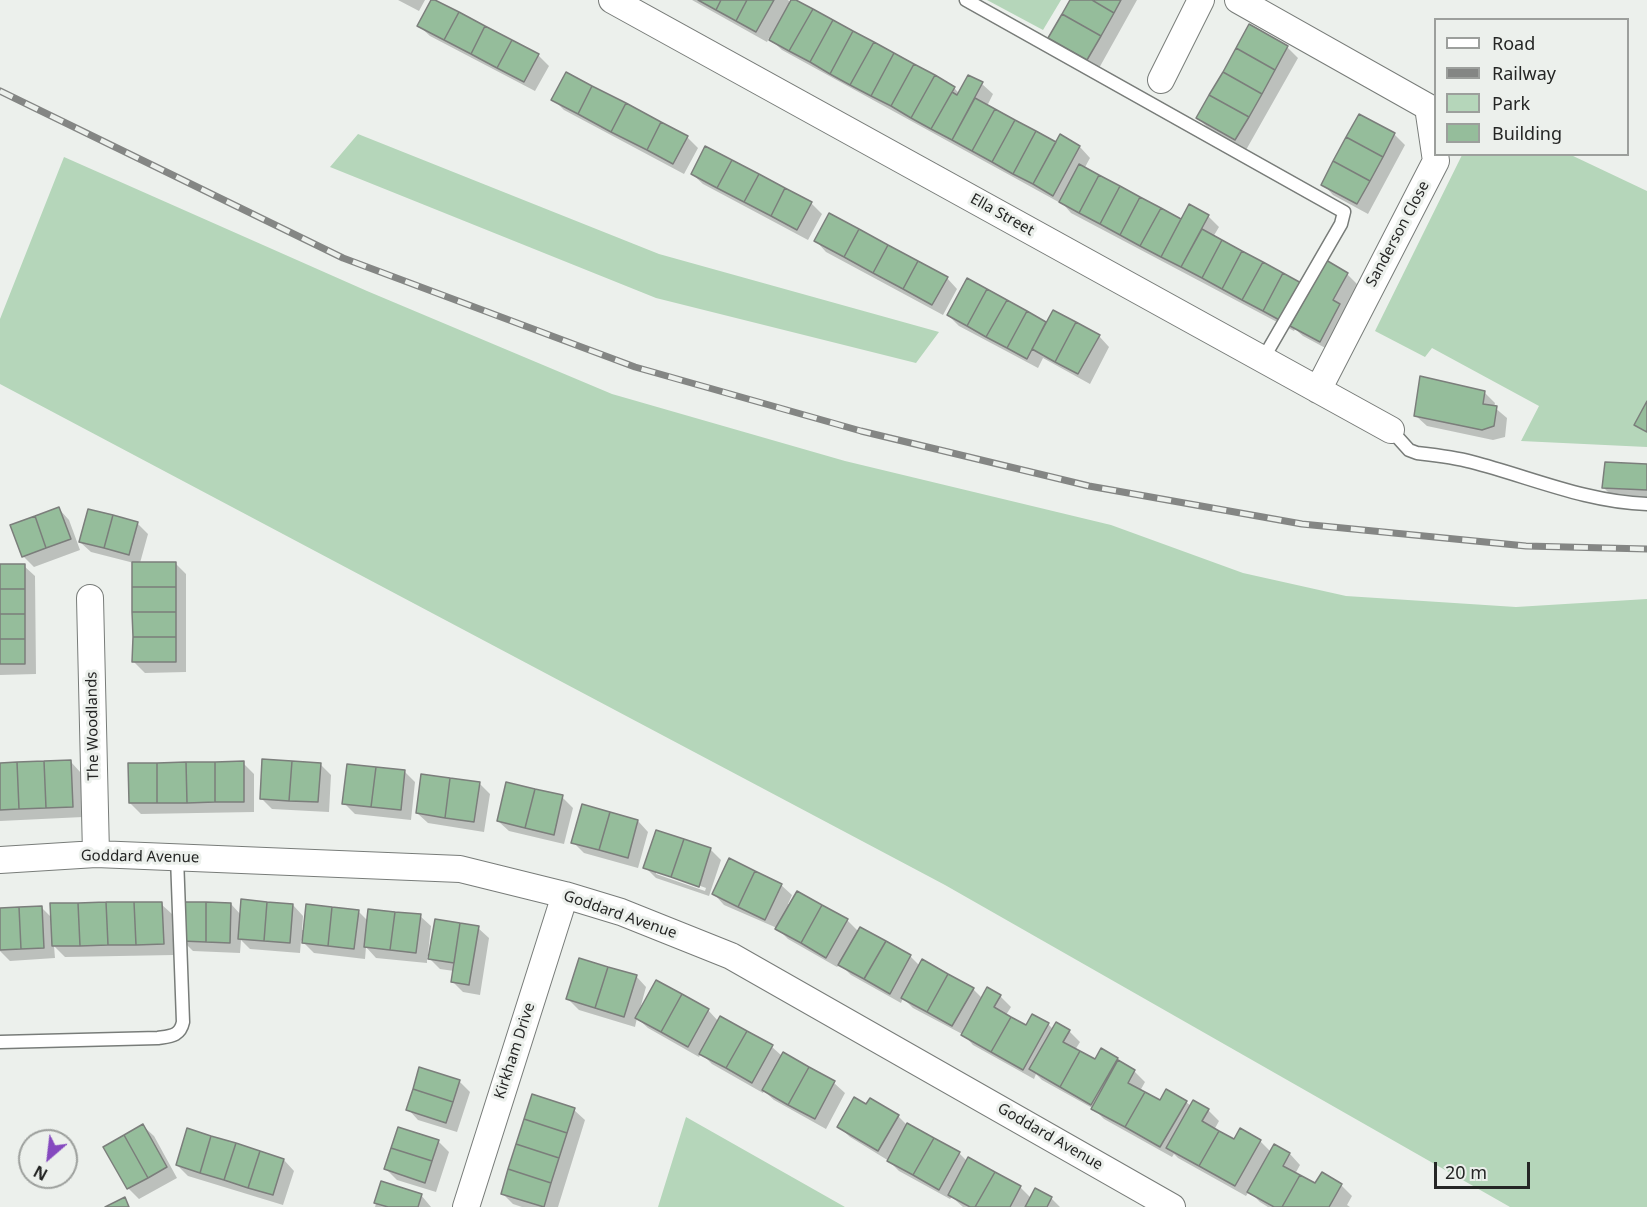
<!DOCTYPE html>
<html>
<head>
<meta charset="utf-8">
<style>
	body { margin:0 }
	#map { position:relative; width:1647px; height:1207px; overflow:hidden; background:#ecf0ec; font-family:"Noto Sans",sans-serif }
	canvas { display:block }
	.legend { position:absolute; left:1434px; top:18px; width:195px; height:138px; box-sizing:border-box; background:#ecf0ec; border:2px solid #9c9f9c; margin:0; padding:8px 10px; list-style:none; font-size:18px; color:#252625 }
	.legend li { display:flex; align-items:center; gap:12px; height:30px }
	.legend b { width:30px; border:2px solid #9c9f9c }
	.north { position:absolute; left:18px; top:1129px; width:60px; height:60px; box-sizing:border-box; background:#ecf0ec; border:2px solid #9c9f9c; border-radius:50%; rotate:208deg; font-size:16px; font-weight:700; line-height:24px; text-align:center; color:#252625 }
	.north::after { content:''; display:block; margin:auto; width:21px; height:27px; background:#8549bf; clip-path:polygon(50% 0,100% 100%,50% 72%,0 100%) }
	.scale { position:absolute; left:1434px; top:1162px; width:96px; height:27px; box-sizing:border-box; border:3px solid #252625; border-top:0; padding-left:8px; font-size:18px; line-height:21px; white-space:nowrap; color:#252625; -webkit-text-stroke:4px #ecf0ec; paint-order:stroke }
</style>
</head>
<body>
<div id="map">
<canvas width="1647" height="1207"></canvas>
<ul class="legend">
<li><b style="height:8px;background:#fff"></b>Road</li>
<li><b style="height:8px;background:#848684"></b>Railway</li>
<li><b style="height:16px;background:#b5d6ba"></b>Park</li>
<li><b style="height:16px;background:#95bd9b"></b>Building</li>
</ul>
<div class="north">N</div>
<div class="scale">20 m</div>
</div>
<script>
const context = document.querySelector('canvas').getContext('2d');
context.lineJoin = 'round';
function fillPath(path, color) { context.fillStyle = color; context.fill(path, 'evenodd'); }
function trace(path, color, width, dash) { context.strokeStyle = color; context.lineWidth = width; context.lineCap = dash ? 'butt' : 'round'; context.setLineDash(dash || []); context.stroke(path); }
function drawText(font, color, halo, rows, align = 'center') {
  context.font = font + ' "Noto Sans",sans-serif'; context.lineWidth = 6; context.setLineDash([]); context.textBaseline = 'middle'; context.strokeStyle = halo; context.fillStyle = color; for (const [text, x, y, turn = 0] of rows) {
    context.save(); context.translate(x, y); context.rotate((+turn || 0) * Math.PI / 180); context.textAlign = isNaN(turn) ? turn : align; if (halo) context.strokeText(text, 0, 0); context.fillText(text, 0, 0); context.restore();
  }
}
const green = new Path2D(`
	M987,0H1061L1043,30Z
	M358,134L659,254L939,332L916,363L656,298L330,167Z
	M1462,155H1571L1647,191V447L1521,441L1539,406L1432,348L1425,357L1375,331Z
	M64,157L367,291L612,394L845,461L1111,525L1243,573L1346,596L1516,607L1647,599V1207H1510L945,885L0,384V319Z
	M686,1117L845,1207H658Z`);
const shadow = new Path2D(`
	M398,0H425L419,11Z
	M692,0H788L791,3L793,0L954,88L960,94L969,77L982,84L993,94L987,106L1057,144L1080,147L1090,158L1084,169L1182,221L1208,216L1219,227L1213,237L1302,285L1347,274L1358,285L1344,310L1350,316L1331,351L1303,336L1295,329L1294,331L1071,213L1064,205L782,50L769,38L767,42Z
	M1071,0H1137L1098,70L1061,48L1050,38Z
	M419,26L538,55L549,66L535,91L430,36Z
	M1287,47L1298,58L1246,150L1209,129L1198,118Z
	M553,99L687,137L698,148L684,174L564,110Z
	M1394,134L1405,145L1368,214L1333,195L1323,184Z
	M692,174L811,203L822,214L808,240L703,184Z
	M816,241L947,278L957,289L943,315L826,252Z
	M967,280L1047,324L1099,336L1109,347L1090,384L1043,358L1038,368L959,326L948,315Z
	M1484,392L1495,403L1494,407L1507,418L1505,437L1493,440L1427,426L1416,416Z
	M1647,465V500L1615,499L1604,488Z
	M59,509L69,520L80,550L34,567L23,556Z
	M137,523L148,534L140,563H175L186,574V672L145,673L134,662V563L91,552L80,542Z
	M0,565L24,566L35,576L36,674L0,675Z
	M71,762L81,773L83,817L0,821V765Z
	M243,763L254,774V812L141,814L130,803Z
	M320,764L331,775L329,812L272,809L261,798Z
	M405,772L415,782L411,820L355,814L344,803Z
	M479,783L490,794L484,832L428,823L417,813Z
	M562,797L573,808L564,844L509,831L498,821Z
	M638,821L648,832L638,868L584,853L573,842Z
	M657,832L711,850L721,860L709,896L656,878L645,867ZM656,870L706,888L705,891L656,874Z
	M781,885L792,895L788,904L847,920L859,932L910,956L920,966L973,989L983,999L1000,996L1011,1007L1006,1015L1027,1027L1048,1024L1054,1030L1069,1031L1080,1042L1075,1050L1096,1062L1117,1059L1134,1071L1145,1082L1140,1091L1161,1102H1186L1191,1106L1208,1110L1219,1121L1214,1130L1234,1141H1260L1271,1152L1274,1146L1290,1154L1300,1165L1295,1174L1316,1185H1341L1352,1196L1347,1205L1350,1207H1268L1260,1202L1249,1191L1246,1196L1178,1158L1174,1154L1172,1157L1104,1119L1094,1109L1042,1080L1036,1074L1034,1079L973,1045L964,1035L913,1008L903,998L901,1003L851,975L840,964L837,967L788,939L777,928L724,905L714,894Z
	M161,904L172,914L174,955L65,957L54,946L55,958L10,961L0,951V910L41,907L52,918Z
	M231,904L241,915L293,905L303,916L302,930H305L358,911L368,921L420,916L431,926L428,954H430L478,928L489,938L480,995L463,992L453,982L454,971L440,969L427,956V963L376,958L366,947L365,959L314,953L301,940L300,953L250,949L241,940L240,953L193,951L183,941Z
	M636,976L646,987L640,1009L708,1010L719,1022L772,1047L782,1056L783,1054L834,1083L845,1093L826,1129L774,1100L764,1091L763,1093L712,1064L701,1053L699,1057L648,1028L637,1018L635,1027L579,1010L568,999Z
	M459,1081L470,1092L457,1132L418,1120L408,1109Z
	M867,1106L898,1116L907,1125L959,1153L968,1162L1020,1187L1031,1198H1051L1060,1207H963L952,1197L950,1199L899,1171L889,1161L850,1137L839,1127Z
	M574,1110L585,1120L558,1207H522L513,1204L502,1193Z
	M143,1126L154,1136L177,1178L139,1199L128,1188Z
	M438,1141L449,1152L436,1192L397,1180L386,1169Z
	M284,1160L294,1171L283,1205L188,1176L177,1165Z
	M382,1183L421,1195L431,1207H375Z`);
const building = new Path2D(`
	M431,0H435L459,12L444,40L417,26Z
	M698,0H721L716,10Z
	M721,0H747L736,21L716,10Z
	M747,0H774L756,32L736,21Z
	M791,0H796L813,9L789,51L769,40Z
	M1070,0H1092L1114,13L1101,36L1062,14Z
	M1092,0H1121L1114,13Z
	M813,9L833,20L810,62L789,51Z
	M459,12L485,26L471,54L444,40Z
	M1062,14L1101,36L1087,60L1048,38Z
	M833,20L853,31L830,74L810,62Z
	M1249,24L1288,46L1275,70L1236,48Z
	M485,26L512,40L497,68L471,54Z
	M853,31L874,42L850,85L830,74Z
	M512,40L539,54L524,82L497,68Z
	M874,42L894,53L871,96L850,85Z
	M1236,48L1275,70L1262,94L1223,72Z
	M894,53L914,64L891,106L871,96Z
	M914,64L935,75L911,118L891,106Z
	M566,72L592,86L578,114L551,100Z
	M1223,72L1262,94L1249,117L1209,95Z
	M935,75L955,87L931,129L911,118Z
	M968,75L983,82L952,140L931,129L952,92L957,95Z
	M592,86L626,103L611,132L578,114Z
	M1209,95L1249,117L1235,140L1196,118Z
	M975,98L995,109L972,151L952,140Z
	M626,103L661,122L647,150L611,132Z
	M995,109L1015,120L992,162L972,151Z
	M1359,114L1395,133L1383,157L1346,137Z
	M1015,120L1036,131L1013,174L992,162Z
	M661,122L688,136L673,164L647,150Z
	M1036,131L1056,142L1033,184L1013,174Z
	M1060,134L1080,146L1053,196L1033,184Z
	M1346,137L1383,157L1370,181L1333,161Z
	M705,146L732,160L717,188L691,174Z
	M732,160L759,174L744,202L717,188Z
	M1333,161L1370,181L1357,204L1321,185Z
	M1079,164L1099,175L1079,213L1059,202Z
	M759,174L785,188L771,216L744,202Z
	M1099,175L1120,186L1100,224L1079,213Z
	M1120,186L1140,197L1120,235L1100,224Z
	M785,188L812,202L797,230L771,216Z
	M1140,197L1161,208L1140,246L1120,235Z
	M1189,204L1209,215L1181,267L1161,257Z
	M1161,208L1181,219L1161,257L1140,246Z
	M829,213L859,229L844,257L814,241Z
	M859,229L888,245L873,273L844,257Z
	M1202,229L1222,240L1202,278L1181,267Z
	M1222,240L1242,251L1222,289L1202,278Z
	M888,245L918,261L903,289L873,273Z
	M1242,251L1263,262L1242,300L1222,289Z
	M1326,260L1348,273L1333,300L1340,304L1320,342L1290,326Z
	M918,261L948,277L932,305L903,289Z
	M1263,262L1283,273L1263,311L1242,300Z
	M1283,273L1303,284L1283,322L1263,311Z
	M967,278L987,289L967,326L947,315Z
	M987,289L1007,300L986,337L967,326Z
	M1007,300L1027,311L1007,348L986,337Z
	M1053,310L1076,322L1055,362L1032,349Z
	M1027,311L1046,322L1027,359L1007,348Z
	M1076,322L1100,335L1078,374L1055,362Z
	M1420,376L1485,391L1483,404L1497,406L1494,426L1482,430L1414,416Z
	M1647,401V432L1634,425Z
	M1605,462L1647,464V490L1602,488Z
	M59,507L71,539L46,548L35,516Z
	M88,509L113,515L104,548L79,542Z
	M113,515L138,522L129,555L104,548Z
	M35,516L46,548L22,557L10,525Z
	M132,562H176V587H132Z
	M0,564H25V589H0Z
	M132,587H176V612H132Z
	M0,589H25V614H0Z
	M132,612H176V637H133Z
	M0,614H25V639H0Z
	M133,637H176V662H132Z
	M0,639H25V664H0Z
	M262,759L292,761L289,801L260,799Z
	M71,760L73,807L46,808L44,761Z
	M44,761L46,808L19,809L17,762Z
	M244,761V802H215V762Z
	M292,761L321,763L318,802L289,801Z
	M17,762L19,809L0,810V763Z
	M186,762L187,803H157V763Z
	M186,762H215V802L187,803Z
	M128,763H157V803H129Z
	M347,764L376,767L371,807L342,804Z
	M376,767L405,770L401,810L371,807Z
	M421,774L450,778L445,818L416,813Z
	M450,778L480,782L474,822L445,818Z
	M506,782L535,789L525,828L497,821Z
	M535,789L563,795L554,835L525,828Z
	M582,804L610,812L599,850L571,843Z
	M610,812L638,820L628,858L599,850Z
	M656,830L684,839L671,877L643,868Z
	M684,839L711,848L699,887L671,877Z
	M729,858L755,871L738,907L712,894Z
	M755,871L782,884L765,920L738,907Z
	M797,891L822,905L801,943L775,929Z
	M241,899L267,902L264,941L238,939Z
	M106,902H134L136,945H108Z
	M106,902L108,945L80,946L78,903Z
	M134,902H162L164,944L136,945Z
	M182,902H206V942L181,941Z
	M206,902L231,903L230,943L206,942Z
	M267,902L293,904L290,943L264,941Z
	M50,903H78L80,946H52Z
	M306,904L332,907L328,946L302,943Z
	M822,905L848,919L826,958L801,943Z
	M42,906L44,948L21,949L19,907Z
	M19,907L21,949L0,950V908Z
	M332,907L359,910L354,949L328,946Z
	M368,909L395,912L390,950L364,947Z
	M395,912L421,914L416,953L390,950Z
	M435,919L460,923L454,963L428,959Z
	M460,923L479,926L469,985L451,982Z
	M860,927L886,941L864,979L838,965Z
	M886,941L911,955L890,994L864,979Z
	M579,958L608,967L595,1008L566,999Z
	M922,959L948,974L927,1012L901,998Z
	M608,967L637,975L624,1017L595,1008Z
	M948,974L974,988L952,1026L927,1012Z
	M656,980L682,994L661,1032L635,1018Z
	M987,987L1001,995L994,1007L1011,1017L991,1052L961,1035Z
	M682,994L709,1009L688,1047L661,1032Z
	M1032,1014L1049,1023L1023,1070L991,1052L1011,1017L1026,1025Z
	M720,1016L747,1031L726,1068L699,1054Z
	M1056,1022L1070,1030L1063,1042L1080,1051L1060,1087L1029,1069Z
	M747,1031L773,1045L752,1083L726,1068Z
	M1101,1048L1118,1058L1091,1105L1060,1087L1080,1051L1095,1059Z
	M783,1052L809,1067L788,1105L762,1090Z
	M1118,1060L1135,1070L1128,1083L1145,1092L1125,1127L1091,1109Z
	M419,1067L460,1080L453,1102L413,1089Z
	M809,1067L835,1081L815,1119L788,1105Z
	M413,1089L453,1102L446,1123L406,1110Z
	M1166,1089L1187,1101L1160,1147L1125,1127L1145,1092L1160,1100Z
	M532,1094L575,1108L567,1133L524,1119Z
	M854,1097L866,1104L870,1098L899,1115L878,1151L837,1127Z
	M1193,1100L1209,1109L1202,1121L1219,1131L1199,1166L1166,1148Z
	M524,1119L567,1133L559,1158L516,1144Z
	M907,1123L934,1138L913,1175L887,1161Z
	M143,1124L167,1167L148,1178L124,1135Z
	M398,1127L439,1140L432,1161L391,1148Z
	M187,1128L211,1136L200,1173L176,1165Z
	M1240,1128L1261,1140L1235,1186L1199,1166L1219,1131L1234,1139Z
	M124,1135L148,1178L127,1189L103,1147Z
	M211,1136L236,1143L224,1180L200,1173Z
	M934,1138L960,1152L939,1190L913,1175Z
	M236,1143L260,1151L248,1188L224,1180Z
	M516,1144L559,1158L551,1183L508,1169Z
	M1274,1144L1290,1153L1283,1166L1300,1175L1282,1207H1274L1247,1192Z
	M391,1148L432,1161L425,1183L384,1169Z
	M260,1151L284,1159L273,1195L248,1188Z
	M968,1157L995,1172L975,1207H970L948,1195Z
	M508,1169L551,1183L544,1207L501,1194Z
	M995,1172L1021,1186L1010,1207H975Z
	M1322,1172L1342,1184L1329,1207H1282L1300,1175L1315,1183Z
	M381,1181L422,1194L418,1207H388L374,1203Z
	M1035,1188L1052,1197L1047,1207H1025Z
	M125,1197L129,1207H105Z`);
const lane = new Path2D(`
	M966,0L1344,212L1341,224L1263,359
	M1391,430L1409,450L1417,453C1435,455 1454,457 1472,462C1530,477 1586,502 1647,504
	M0,1042L158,1038C171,1036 180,1036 183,1022L177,857`);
const street = new Path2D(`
	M612,0L1391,430
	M1238,0L1428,107L1436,161L1318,390
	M1161,80L1201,0
	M90,598L96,854
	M0,860L96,854L460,869L565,895L621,912L731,956L1172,1207
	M466,1207L565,895`);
const rail = new Path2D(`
	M0,91L343,258L635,367L861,431L1089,486L1302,524L1526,546L1647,549`);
const streetNames = [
	["Ella Street",1002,215,29],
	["Sanderson Close",1398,234,-62],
	["The Woodlands",93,726,-91],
	["Goddard Avenue",140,857,1],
	["Goddard Avenue",620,915,19],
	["Kirkham Drive",515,1051,-72],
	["Goddard Avenue",1050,1137,30]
];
fillPath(green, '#b5d6ba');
fillPath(shadow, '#0003');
fillPath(building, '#95bd9b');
trace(building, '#7b7e7b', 1.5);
trace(lane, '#787c79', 15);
trace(street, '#787c79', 28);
trace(lane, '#fff', 12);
trace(street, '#fff', 26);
trace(rail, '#848684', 7);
trace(rail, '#ecf0ec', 4.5, [14]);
drawText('15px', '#252625', '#ecf0ec', streetNames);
</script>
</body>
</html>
